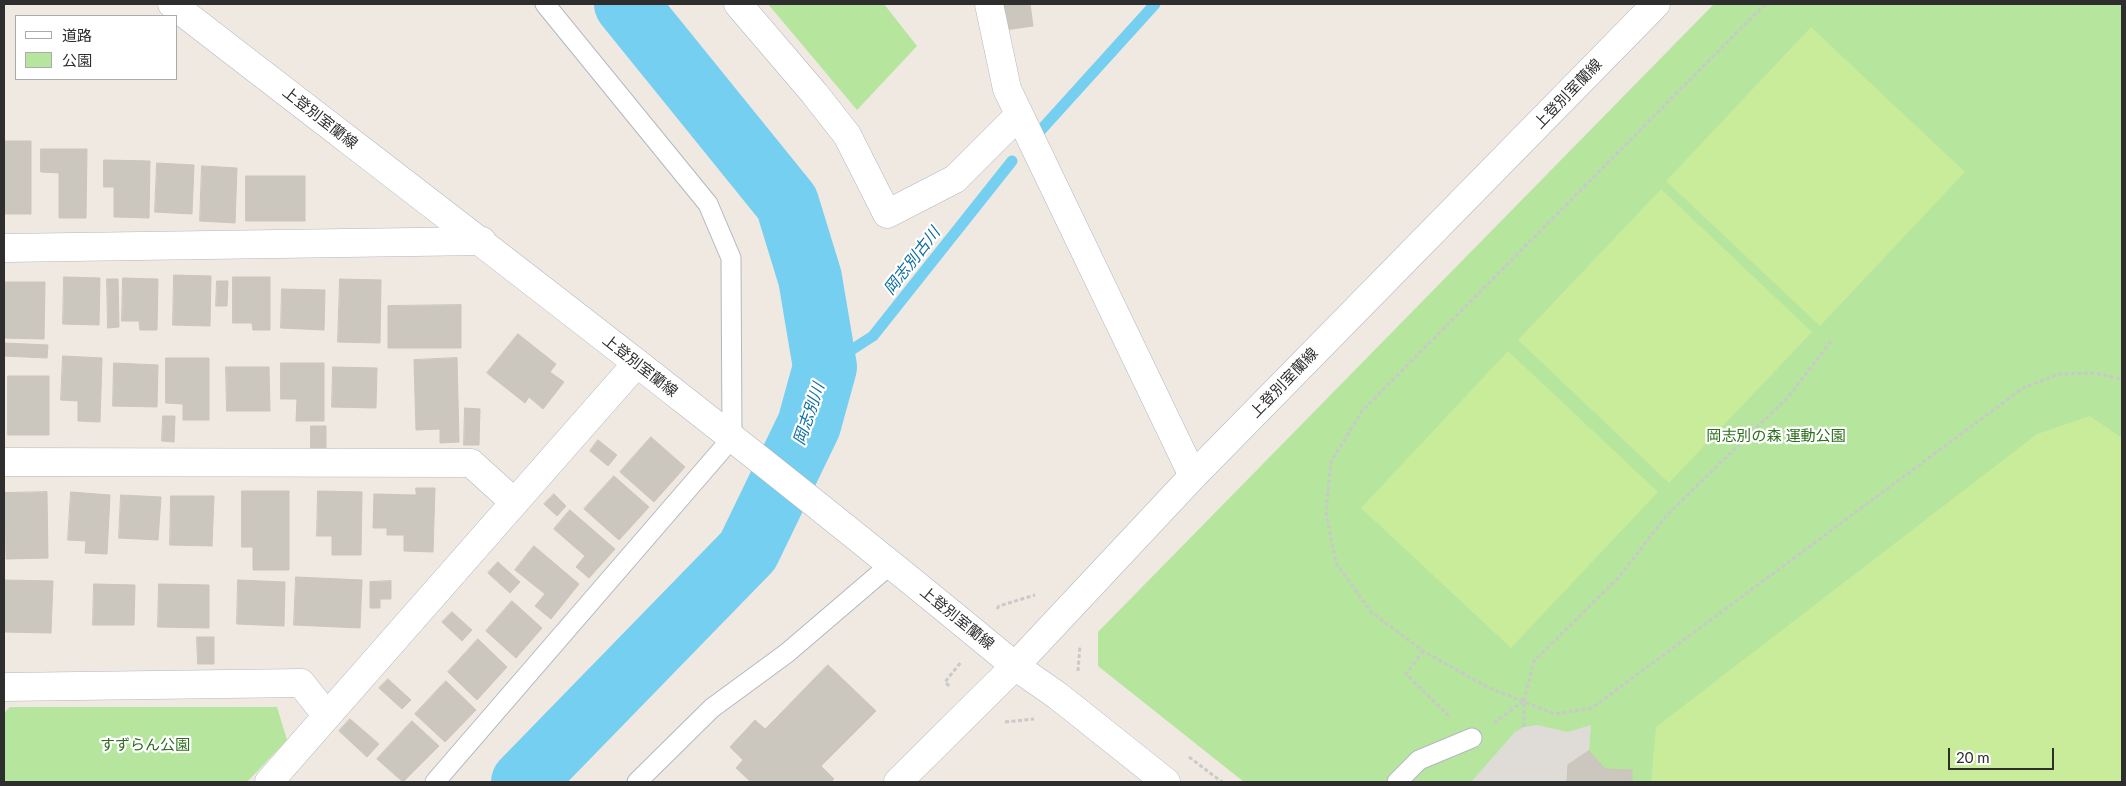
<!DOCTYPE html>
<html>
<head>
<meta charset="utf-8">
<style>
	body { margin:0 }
	#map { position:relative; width:2126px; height:786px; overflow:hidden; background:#efe9e1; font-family:Lato,"Noto Sans JP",sans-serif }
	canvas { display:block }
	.frame { position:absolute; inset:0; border:5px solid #2e2e2e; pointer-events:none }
	.legend { position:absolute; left:15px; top:15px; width:162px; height:65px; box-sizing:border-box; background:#fff; border:1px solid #ababab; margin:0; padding:6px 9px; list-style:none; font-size:15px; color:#2e2e2e }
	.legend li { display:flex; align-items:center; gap:10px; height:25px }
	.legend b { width:25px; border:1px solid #ababab }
	.scale { position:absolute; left:1948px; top:748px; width:106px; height:22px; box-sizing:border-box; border:2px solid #2e2e2e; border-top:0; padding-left:6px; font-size:15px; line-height:18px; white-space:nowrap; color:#2e2e2e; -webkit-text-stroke:4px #fff; paint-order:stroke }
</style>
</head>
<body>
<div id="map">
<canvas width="2126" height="786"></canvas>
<div class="frame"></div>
<ul class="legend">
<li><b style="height:6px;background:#fff"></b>道路</li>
<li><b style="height:14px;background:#b6e59e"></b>公園</li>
</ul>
<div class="scale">20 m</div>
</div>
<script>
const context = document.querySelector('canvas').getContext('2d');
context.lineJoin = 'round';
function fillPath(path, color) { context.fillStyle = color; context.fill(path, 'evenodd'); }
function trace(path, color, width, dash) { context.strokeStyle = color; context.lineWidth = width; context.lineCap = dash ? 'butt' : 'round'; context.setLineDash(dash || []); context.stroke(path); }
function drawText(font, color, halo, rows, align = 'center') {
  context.font = font + ' Lato,"Noto Sans JP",sans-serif'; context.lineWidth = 4.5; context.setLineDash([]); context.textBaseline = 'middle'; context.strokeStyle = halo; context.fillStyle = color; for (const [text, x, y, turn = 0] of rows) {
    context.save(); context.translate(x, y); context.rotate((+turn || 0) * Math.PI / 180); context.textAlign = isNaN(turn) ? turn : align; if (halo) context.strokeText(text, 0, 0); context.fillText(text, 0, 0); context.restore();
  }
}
const green = new Path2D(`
	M768,4H884L917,46L857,110Z
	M1714,4H2122V782H1244L1098,666V632Z
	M10,707H277L287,740L247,782H4V713Z`);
const pitch = new Path2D(`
	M1811,27L1965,172L1820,326L1666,181Z
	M1661,189L1812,332L1669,483L1518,340Z
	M1508,351L1658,492L1511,648L1361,508Z
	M2090,416L2122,438V782H1651L1656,727L2037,434Z`);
const plaza = new Path2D(`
	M1537,725L1568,732L1591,725L1589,751L1568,765L1567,782H1471L1515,732L1524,727Z`);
const stream = new Path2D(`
	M1040,131L1155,4
	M825,367L873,336L1012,161`);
const river = new Path2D(`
	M523,782L748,551L809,425L825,367L810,278L787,203L626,4`);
const building = new Path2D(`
	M1001,4H1030L1033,26L1005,30Z
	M4,141H31V214H4Z
	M41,149H87L86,218H59V173L41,172Z
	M104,160L150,161L149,218L114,217V187H104Z
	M157,163L194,165L192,214L155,212Z
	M202,166L237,168L235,223L200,221Z
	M246,176H305V221H246Z
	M174,275L211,276L210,326L173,325Z
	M64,277L100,278L99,325L63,324Z
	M233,277H270V330H253L252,323H233Z
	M123,278L158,279L157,330H140L139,321H122Z
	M107,279H118L119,327L108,328Z
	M340,279L381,280L380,343L338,342Z
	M217,281H228L227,306H216Z
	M4,282H45L44,339L4,338Z
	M282,289L325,290L324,330L281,328Z
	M461,305V348H388V306Z
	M518,334L556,364L550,372L564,382L543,409L529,397L525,403L487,373Z
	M4,343L48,345L47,358L4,356Z
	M63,356L102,358L100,422L78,421V401L61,400Z
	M166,358H209V420H183V404L166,403Z
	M457,358L459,442L440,443V429L416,430L414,360Z
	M114,363L158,365L157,407L113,406Z
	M281,363H324V421H296L297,399H281Z
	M226,367H269L270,411H227Z
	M333,367L377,368L376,408L332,407Z
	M8,376H49V435H8Z
	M465,408L480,409L479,445H464Z
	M163,416H175L174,442L162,441Z
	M311,426H326V448H311Z
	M651,437L685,467L654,502L620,472Z
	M598,440L617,455L608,466L590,451Z
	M614,476L649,507L619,540L584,509Z
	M416,488H435L433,552L404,551V535H387V528H373L374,494L416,495Z
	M242,491H289V570H253V547H242Z
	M318,491L362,492L361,555H332V536H317Z
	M47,492L48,558L6,559L5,493Z
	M71,492L110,495L107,554L85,553L86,541L68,540Z
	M554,494L566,506L557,516L544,504Z
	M121,495L161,497L158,540L119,538Z
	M171,496H214L212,546L170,545Z
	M570,510L615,549L589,578L576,567L585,556L554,529Z
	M534,546L579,584L551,619L535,606L545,594L515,570Z
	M498,562L520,582L510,593L488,573Z
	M296,577L362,580L360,628L294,625Z
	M4,580L53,581L51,633L4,632Z
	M238,580L285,582L284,626L237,624Z
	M391,581V599H380V608H370V582Z
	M94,584L135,585L134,625H93Z
	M159,584L209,585V628L158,627Z
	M512,601L542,628L516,658L486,631Z
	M452,612L472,630L462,641L442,622Z
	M197,637H214V664H198Z
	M478,639L507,667L477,700L448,672Z
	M828,665L876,711L821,766L834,779L831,782H751L736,768L743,760L730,747L755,720L765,729Z
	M388,679L411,700L402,709L379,688Z
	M446,681L476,710L445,742L415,714Z
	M350,719L379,744L367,757L339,731Z
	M412,721L439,746L403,782L377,759Z
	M1589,751L1605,769L1632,770V782H1567L1568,765Z`);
const path = new Path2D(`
	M1765,4L1362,411L1331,462L1326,513L1336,563L1371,612L1423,651L1487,687L1555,714L1592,708L2023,388L2058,374L2095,373L2122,379
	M997,609L999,606L1035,595
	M1423,651L1406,674L1451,718
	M1078,671L1080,645
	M949,686L945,682L961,662
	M1005,722L1034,719
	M1494,723L1523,701
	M1524,727V701L1534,661L1619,577L1667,515L1789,396L1831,341
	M1189,757L1222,782`);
const service = new Path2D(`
	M435,782L732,438L731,258L708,204L545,4
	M637,782L712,708L787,653L891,564
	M1397,782L1419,760L1472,738`);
const minor = new Path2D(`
	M738,4L814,93L847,135L887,214L955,179L1019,115
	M989,4L1007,89L1193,476
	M4,248L482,241
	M4,462L471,463L514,502
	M4,687L301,683L327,716
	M269,782L637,363`);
const tertiary = new Path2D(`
	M898,782L1015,666L1058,696L1166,782`);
const secondary = new Path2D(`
	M172,4C455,223 740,438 1015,666L1193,476L1656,4`);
const streetNames = [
	["上登別室蘭線",1568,94,-46],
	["上登別室蘭線",320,118,38],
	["上登別室蘭線",640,366,38],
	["上登別室蘭線",1284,383,-46],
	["上登別室蘭線",957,618,39]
];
const parkNames = [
	["岡志別の森 運動公園",1776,436],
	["すずらん公園",145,745]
];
const waterNames = [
	["岡志別古川",912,261,-52],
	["岡志別川",809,414,-71]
];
fillPath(green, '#b6e59e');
fillPath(pitch, '#c9ec9a');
fillPath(plaza, '#dfdcd8');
trace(stream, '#75cff0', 11);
trace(river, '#75cff0', 64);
fillPath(building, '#cbc7bf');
trace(building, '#cbc5ba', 1);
trace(service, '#b4b7c1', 21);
trace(minor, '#b4b7c1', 29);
trace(tertiary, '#b4b7c1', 29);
trace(secondary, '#b4b7c1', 29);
trace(path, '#c9c9c9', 3, [4, 2.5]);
trace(service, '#fff', 19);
trace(minor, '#fff', 28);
trace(tertiary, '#fff', 28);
trace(secondary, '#fff', 28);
drawText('15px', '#2e2e2e', '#fff', streetNames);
drawText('15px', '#2c6e1b', '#fff', parkNames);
drawText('italic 16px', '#0d6fa3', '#fff', waterNames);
</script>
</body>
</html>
